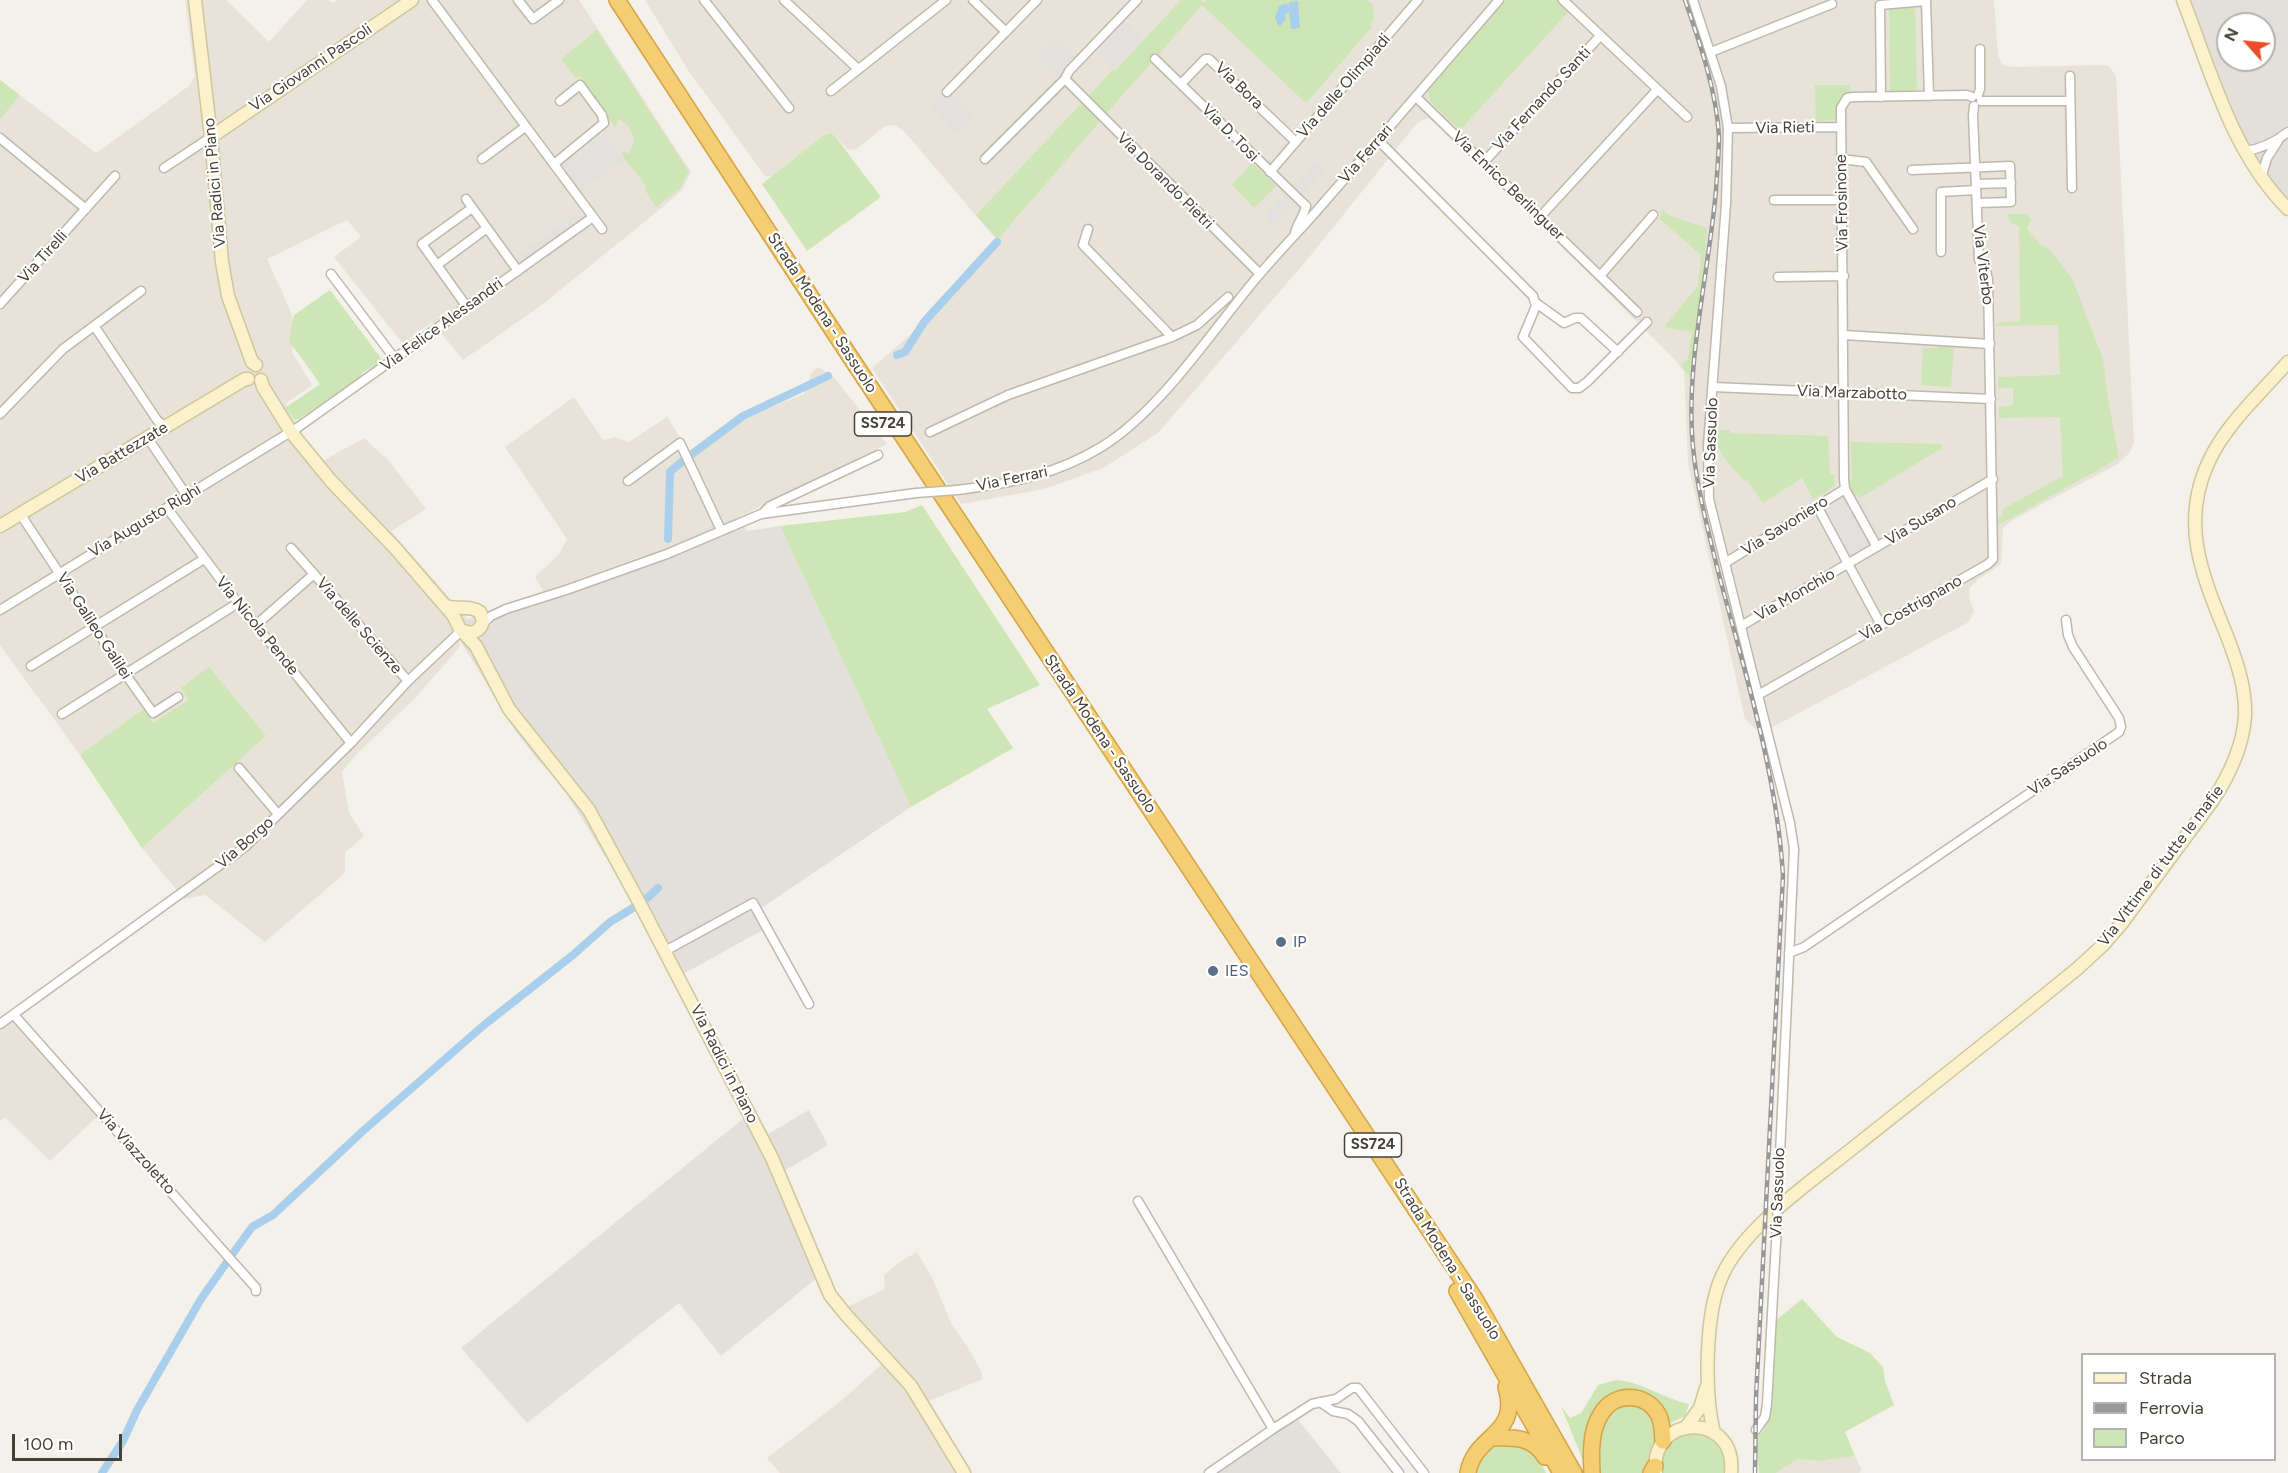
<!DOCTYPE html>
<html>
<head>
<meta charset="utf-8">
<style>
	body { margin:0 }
	#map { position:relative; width:2288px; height:1473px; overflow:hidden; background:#f4f1ea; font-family:Figtree,sans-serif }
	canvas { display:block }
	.legend { position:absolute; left:2081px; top:1353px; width:195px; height:108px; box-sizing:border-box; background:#fff; border:2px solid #b5b3af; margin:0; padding:8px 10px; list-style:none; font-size:18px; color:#474238 }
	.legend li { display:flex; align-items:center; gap:12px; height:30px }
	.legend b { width:30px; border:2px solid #b5b3af }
	.north { position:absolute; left:2216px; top:12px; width:60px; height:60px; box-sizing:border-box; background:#fff; border:2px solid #b5b3af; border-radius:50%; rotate:297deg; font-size:16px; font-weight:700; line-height:24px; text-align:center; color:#474238 }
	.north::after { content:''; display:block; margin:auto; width:21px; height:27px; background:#ec4d28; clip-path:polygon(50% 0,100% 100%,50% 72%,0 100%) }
	.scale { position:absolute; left:12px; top:1434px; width:110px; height:27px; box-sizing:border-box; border:3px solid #474238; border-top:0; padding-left:8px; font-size:18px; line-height:21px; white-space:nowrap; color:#474238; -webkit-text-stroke:4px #fff; paint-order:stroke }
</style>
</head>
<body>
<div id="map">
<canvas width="2288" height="1473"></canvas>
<ul class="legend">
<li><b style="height:8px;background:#fbf2cc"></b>Strada</li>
<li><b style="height:8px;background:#989898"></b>Ferrovia</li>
<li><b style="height:16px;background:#cee5b5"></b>Parco</li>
</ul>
<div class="north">N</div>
<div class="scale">100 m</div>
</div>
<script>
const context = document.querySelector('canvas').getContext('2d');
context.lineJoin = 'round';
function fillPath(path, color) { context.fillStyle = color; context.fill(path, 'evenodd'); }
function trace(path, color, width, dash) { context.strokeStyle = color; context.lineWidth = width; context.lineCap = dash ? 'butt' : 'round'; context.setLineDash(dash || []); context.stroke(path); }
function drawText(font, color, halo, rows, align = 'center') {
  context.font = font + ' Figtree,sans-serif'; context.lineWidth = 4.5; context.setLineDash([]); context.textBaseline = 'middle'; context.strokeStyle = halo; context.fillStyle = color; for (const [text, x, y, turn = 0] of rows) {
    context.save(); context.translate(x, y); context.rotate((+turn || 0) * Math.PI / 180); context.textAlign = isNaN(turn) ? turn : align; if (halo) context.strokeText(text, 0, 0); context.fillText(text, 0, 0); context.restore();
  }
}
const residential = new Path2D(`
	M185,0H226L269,42L307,0H328L333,3L337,0H579L691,172L682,190L658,211L539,307L463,360L432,322L403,344L334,257L361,237L347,220L267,259L291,312L296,332L292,352L312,385L286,403L297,425L319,463L364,438L389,461L426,509L391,531L468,619L464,624L459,648L416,697L355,756L342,772L349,813L364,836L345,853V873L265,942L205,895L184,899L142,848L266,736L181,688L188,700L153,723L143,709L80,755L0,645V80L96,153L189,86L195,76Z
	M645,0H1994L1998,56L2003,65L2013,67L2105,65L2110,67L2116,76L2134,443L2130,452L2118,464L2014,519L2003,528L2001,564L1976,581L1970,588L1969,598L1974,611L1969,622L1769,729H1755L1745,719L1688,463L1684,372L1674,359L1440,125L1428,118L1417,123L1311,255L1158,433L1103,468L1044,489L961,504L872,368L941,308L991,250L996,242L995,238L904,131L895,125L885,126L855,150L847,149L834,135L827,133L772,176H765L688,70Z
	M817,367L832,375L887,444L739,517L718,522L665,548L544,592L535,577L559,554L567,539L505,447L574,397L603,440L615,437L629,442L667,417L692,455L743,419L804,394L811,374Z
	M9,1012L97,1117L50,1161L5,1117L0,1121V1018Z
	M917,1252L932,1278L952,1325L967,1346L980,1369L983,1379L929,1401L971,1473H780L767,1458L841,1401L882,1364L836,1312L885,1289L884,1275L901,1261Z
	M1855,1456L1862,1470L1859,1473H1776L1798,1459L1819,1461Z`);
const industrial = new Path2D(`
	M2186,0H2288V206L2252,162ZM2228,24H2264V60H2228Z
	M739,517L747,531L780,526L911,807L757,911L763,930L674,979L632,900L560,783L536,758L515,730L461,642L464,624L468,619L589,577L665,548L718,522Z
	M755,1109L768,1134L809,1110L828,1145L784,1171L823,1273L721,1356L679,1303L527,1423L461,1348Z
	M1292,1412L1341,1473H1205Z`);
const green = new Path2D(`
	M1181,0H1200L1204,3L1207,0H1367L1373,4L1374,19L1369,24L1372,27L1306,103L1202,5L1106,114L1089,96L1112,70L1115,71Z
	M1506,0H1557L1569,11L1460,130L1430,101L1428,90Z
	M1915,7L1917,90L1890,91L1889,8Z
	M597,30L689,172L680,188L656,207L645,190L647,187L621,154L624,152L629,154C637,140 634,126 618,119L616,127L614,126L579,76L576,78L561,59Z
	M0,80L20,95L0,119Z
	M1815,85H1851L1850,93L1846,94L1841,99L1839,117L1835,120L1816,121Z
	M1082,103L1100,121L998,239L976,215Z
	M829,133L834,135L881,197L807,251L762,184L824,135Z
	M1252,163L1276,186L1254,208L1232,185Z
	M1662,210L1670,216L1707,228L1704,269L1691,378L1681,365L1688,359L1692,332L1664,327L1698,286L1701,255L1660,219Z
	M2008,214H2026L2031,220L2027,229L2040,244L2049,249L2072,278L2103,359L2108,400L2119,458L1995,527L1994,520L2003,515V509L2063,476L2060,417L1999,418V407L2013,405V388H1998V377L2060,375L2058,325L1996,326V323L2020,321L2019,226L2012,224L2008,219Z
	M330,290L383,361C376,366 369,368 362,373L361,377L299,419L295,420L285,408L320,384L289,341L294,315Z
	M1938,346H1954L1951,387L1921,385L1923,348H1938Z
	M1714,430H1730V433L1828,436L1830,474L1835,475V485L1813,500L1802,478L1763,503L1747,480L1744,481C1732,466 1714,451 1714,430Z
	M1851,442L1942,444V448L1858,499L1854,492L1850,495L1845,480L1852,479Z
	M922,505L1040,685L987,709L1013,748L911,807L780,526L905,512Z
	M209,667L266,736L142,848L80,755L143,709L153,723L188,700L181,688Z
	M1802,1299L1837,1337L1870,1353L1883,1367L1885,1381L1894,1405L1845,1432L1855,1456L1819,1461L1798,1459L1776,1473H1759L1756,1438L1763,1432L1766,1424L1774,1358L1775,1321Z
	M1616,1380C1643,1382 1664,1399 1689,1404L1685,1416L1668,1424L1644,1394C1639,1393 1631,1390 1626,1390C1590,1392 1591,1442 1586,1468L1561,1406L1570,1418L1581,1413L1598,1385Z
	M1634,1401C1640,1404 1646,1408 1650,1413C1662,1428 1652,1457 1644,1473H1597V1438L1611,1408Z
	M1689,1432C1715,1437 1728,1443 1724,1473H1663C1658,1448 1669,1442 1689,1432Z
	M1504,1441L1535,1451L1546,1473H1474C1481,1454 1484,1447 1504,1441Z`);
const parking = new Path2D(`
	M1125,21L1143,39L1115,69L1096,52Z
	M1054,36L1076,56L1057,77L1035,57Z
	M946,89L974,115L958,133L930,106Z
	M605,134L624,160L581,191L562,165Z
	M1317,161L1326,169L1301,195L1293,187Z
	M1286,194L1294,202L1272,225L1264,217Z
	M575,214L579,219L523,260L519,255Z
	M1858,494L1883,538L1850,557L1822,510L1845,496L1847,500Z`);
const water = new Path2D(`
	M1298,1L1300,28L1291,29L1289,12L1285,15L1286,19L1280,26L1278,25L1275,17L1279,6L1287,3L1288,8L1289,2Z`);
const canal = new Path2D(`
	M897,355L905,352L924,322L997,242
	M692,454L743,416L828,376
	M668,539L670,472L685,459
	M647,898L658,888
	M231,1256L252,1227L273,1215L364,1130L484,1025L573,955L610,922L633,908
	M102,1473L123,1441L137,1410L201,1299L227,1262`);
const street = new Path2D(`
	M432,0L602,229
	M518,0L533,19L559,0
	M704,0L789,108
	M784,0L858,69
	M973,0L1006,32
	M1137,0L1069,71L1065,79L1260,274
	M1563,0L1687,117
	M1693,0L1721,86L1728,128L1726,204L1708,445L1709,499L1790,823L1794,849L1778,1198
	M1711,52L1832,4
	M1155,59L1306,206
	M2070,76L2072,188
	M1181,84L1205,59H1209L1296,142
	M831,91L946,0
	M947,92L1037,0
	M1978,95L1980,89V49
	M1416,97L1637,312
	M1881,97L1880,5L1926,1L1929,96
	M1981,101H2070
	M1728,128L1841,127
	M0,138L86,209
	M1378,140L1533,296L1536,306L1523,337L1572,388H1579L1587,382L1647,322
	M2245,151C2262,149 2275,142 2288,132
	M482,159L525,127
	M985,159L1065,79
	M1841,159L1866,162L1913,229
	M1484,162L1600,36
	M554,164L604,123L602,115L580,85L560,101
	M164,168L211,137
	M1912,170L2010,166L2011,202L1977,203
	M1270,172L1418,0
	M2262,175L2267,158L2278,141
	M1976,184L2011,183
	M466,199L518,271
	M1774,200H1842
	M1540,217L1657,90
	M1088,229L1083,245L1172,337
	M1295,233C1298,222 1304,216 1306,206
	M1941,252V192L1976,190
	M437,265L487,228
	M331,274L395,359
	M1600,276L1653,215
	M1778,277L1844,276
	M1536,303L1564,323L1575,318H1581L1618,352
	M0,304L115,176
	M467,307L422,244L472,208
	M95,327L157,420L165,427
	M1844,335L1990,344
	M1713,387L1991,399
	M0,414L63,349L141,291
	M930,432L1008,395L1172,337L1197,325L1228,297
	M147,437L187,496
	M628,481L680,443L721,530
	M957,490C1010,484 1058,474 1103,446C1163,408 1213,329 1259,275C1277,254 1296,234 1314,214C1376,143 1437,72 1499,0
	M1817,506L1881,625
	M167,508L238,603L351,743
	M762,514L770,506L878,455
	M21,515L126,675L153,713L178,697
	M1877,547L1845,489L1844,479L1841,108L1847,98L1853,97L1967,95L1972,97
	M291,548L314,574
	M1725,563L1845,489
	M0,610L297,428L593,217
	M482,624L491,616L506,609L566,590L667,554L761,514L916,493
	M256,625L314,574L408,681
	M1741,626L1993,479
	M31,666L204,559
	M1758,695L1988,564L1993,559L1988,279L1985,267L1979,260L1973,115L1974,106
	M62,714L238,603
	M239,768L278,814
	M665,951L753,903L809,1004
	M1789,953L1804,947L2119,732L2121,727L2119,718L2073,647L2068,635L2066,620
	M14,1015L256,1288V1291
	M0,1024L245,847L351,743L408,681L462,630
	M1138,1201L1273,1429L1209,1473
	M1320,1402L1333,1411L1348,1414L1358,1421L1399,1473
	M1273,1429L1312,1404L1336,1399L1352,1388H1358L1424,1473
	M1756,1430L1765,1417L1767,1404L1777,1224`);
const secondary = new Path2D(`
	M195,0L211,137L222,262L228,296L252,362L256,365
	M2183,0C2211,72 2232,153 2288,209
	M211,137L412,0
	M261,380L263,387L291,432L331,481L396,549L453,615L460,629L476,646L509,709L589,810L639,902L772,1158L830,1295L847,1316L911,1386L964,1473
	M0,526L245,379H248
	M446,606C457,610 470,605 480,612L483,621C481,630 474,635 464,631
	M1686,1427L1700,1408L1706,1388
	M1714,1433C1704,1393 1705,1313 1722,1276C1744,1226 1815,1179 1858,1144C1931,1086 2005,1028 2078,968L2103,945L2122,923L2213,800C2230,774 2243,747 2245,716C2246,688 2237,662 2227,636C2203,577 2179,524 2209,461C2226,424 2261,393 2288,362
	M1656,1473C1648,1413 1738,1411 1731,1473`);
const highway = new Path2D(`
	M617,0L841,343L1475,1299L1574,1473
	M1457,1291L1561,1473
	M1493,1438C1514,1437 1533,1437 1545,1457
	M1468,1473C1474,1434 1521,1436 1506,1387
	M1592,1473C1591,1454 1590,1431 1601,1414C1614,1392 1645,1392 1658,1414C1663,1422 1662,1433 1663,1441
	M1651,1473L1655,1466`);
const rail = new Path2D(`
	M1685,0C1700,44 1716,89 1719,136C1719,154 1717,172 1716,190C1709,272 1685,366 1693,447C1697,489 1708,530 1718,571C1744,670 1777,773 1783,876L1756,1397L1755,1473`);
const streetBridge = new Path2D(`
	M916,493L957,490
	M1777,1224L1778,1198`);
const markers = [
	[1281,942,6,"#5c6f8a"],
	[1213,971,6,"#5c6f8a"]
];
const shields = [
	[883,424,57],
	[1373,1145,57]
];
const shieldNames = [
	["SS724",883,424],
	["SS724",1373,1145]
];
const streetNames = [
	["Via Giovanni Pascoli",311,68,-34],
	["Via Bora",1239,86,44],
	["Via delle Olimpiadi",1344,86,-49],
	["Via Fernando Santi",1542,99,-47],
	["Via Rieti",1785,128,-1],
	["Via D. Tosi",1230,133,45],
	["Via Ferrari",1366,154,-49],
	["Via Dorando Pietri",1165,181,45],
	["Via Radici in Piano",215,183,-95],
	["Via Enrico Berlinguer",1508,186,44],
	["Via Frosinone",1842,203,-91],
	["Via Tirelli",43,257,-48],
	["Via Viterbo",1983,265,83],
	["Strada Modena - Sassuolo",822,313,57],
	["Via Felice Alessandri",442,325,-36],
	["Via Marzabotto",1852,393,2],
	["Via Sassuolo",1711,443,-88],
	["Via Battezzate",122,453,-31],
	["Via Ferrari",1012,479,-12],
	["Via Augusto Righi",145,521,-31],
	["Via Susano",1921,521,-31],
	["Via Savoniero",1785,526,-32],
	["Via Monchio",1795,595,-30],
	["Via Costrignano",1911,608,-30],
	["Via Galileo Galilei",94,626,57],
	["Via Nicola Pende",257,626,51],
	["Via delle Scienze",359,626,49],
	["Strada Modena - Sassuolo",1100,734,56],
	["Via Sassuolo",2068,767,-33],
	["Via Borgo",245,843,-41],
	["Via Vittime di tutte le mafie",2161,866,-53],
	["Via Radici in Piano",724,1064,63],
	["Via Viazzoletto",136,1152,48],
	["Via Sassuolo",1778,1193,-88],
	["Strada Modena - Sassuolo",1447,1259,58]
];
const serviceNames = [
	["IP",1293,942],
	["IES",1225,971]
];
fillPath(residential, '#e7e3d8');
fillPath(industrial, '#e3e0db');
fillPath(green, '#cee5b5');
fillPath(parking, '#e3e1de');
fillPath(water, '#aacfec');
trace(canal, '#aacfec', 8);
trace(street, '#bfb9ad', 11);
trace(secondary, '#d0c59c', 15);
trace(highway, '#d4a444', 18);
trace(street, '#fff', 8);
trace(secondary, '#fbf2cc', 12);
trace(highway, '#f5ce74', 15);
trace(rail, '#989898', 4.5);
trace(rail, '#fff', 2, [7]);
trace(streetBridge, '#bfb9ad', 11, []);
trace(streetBridge, '#fff', 8);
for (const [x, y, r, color] of markers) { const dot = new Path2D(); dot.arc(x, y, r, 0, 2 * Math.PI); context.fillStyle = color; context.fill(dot); trace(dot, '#fff', 2); }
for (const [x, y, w] of shields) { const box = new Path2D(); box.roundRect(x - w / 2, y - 12, w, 24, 4.5); context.fillStyle = '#fff'; context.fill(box); trace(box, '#474238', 1.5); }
drawText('bold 15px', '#474238', null, shieldNames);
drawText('16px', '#474238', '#fff', streetNames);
drawText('16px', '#4e5e75', '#fff', serviceNames, 'left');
</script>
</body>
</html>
